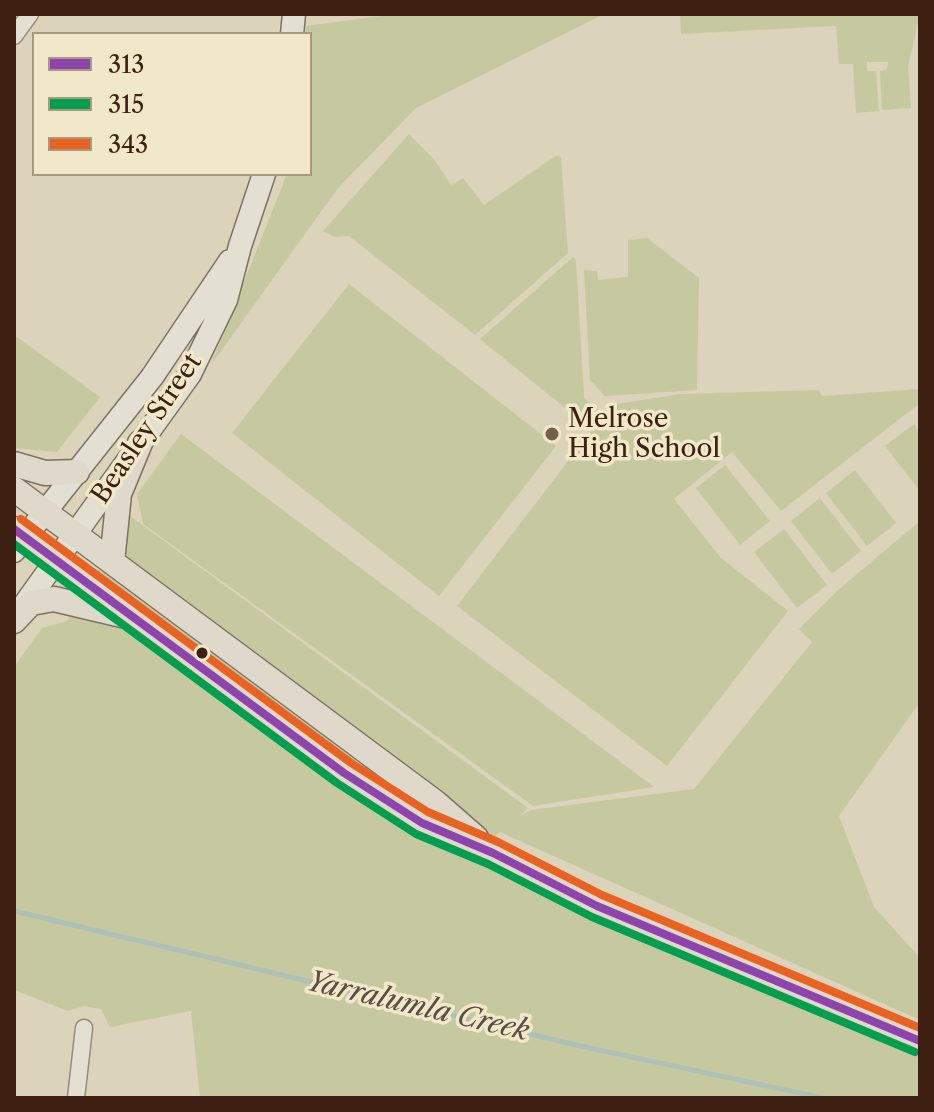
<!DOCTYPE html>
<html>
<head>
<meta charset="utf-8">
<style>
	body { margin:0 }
	#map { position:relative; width:934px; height:1112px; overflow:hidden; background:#dbd3ba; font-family:"Libre Caslon Text",serif }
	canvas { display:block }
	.frame { position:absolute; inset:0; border:16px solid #3e2012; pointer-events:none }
	.legend { position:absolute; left:32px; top:32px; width:280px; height:144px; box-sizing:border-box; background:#f1e8c9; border:2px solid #a99880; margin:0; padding:10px 14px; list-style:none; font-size:24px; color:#3e2012 }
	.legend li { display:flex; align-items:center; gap:16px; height:40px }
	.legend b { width:40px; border:2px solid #a99880 }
</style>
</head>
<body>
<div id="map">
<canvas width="934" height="1112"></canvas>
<div class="frame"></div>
<ul class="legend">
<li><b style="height:10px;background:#8e44ad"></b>313</li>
<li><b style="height:10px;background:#039f4e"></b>315</li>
<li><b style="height:10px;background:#e96221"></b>343</li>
</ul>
</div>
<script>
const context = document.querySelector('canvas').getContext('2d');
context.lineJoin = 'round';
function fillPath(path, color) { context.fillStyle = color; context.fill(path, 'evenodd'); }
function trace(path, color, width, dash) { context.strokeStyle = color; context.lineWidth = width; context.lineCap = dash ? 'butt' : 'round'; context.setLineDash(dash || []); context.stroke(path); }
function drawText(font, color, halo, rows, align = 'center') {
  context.font = font + ' "Libre Caslon Text",serif'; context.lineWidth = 7; context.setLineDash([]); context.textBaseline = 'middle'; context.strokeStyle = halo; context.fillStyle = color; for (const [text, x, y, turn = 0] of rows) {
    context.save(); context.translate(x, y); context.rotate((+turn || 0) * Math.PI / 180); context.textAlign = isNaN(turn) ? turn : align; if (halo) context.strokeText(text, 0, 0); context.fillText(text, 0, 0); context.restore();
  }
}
const green = new Path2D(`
	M396,14H604L416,108L338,188L211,365L287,174H310V34H305L306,26Z
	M680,14H920L908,66L911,108L882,110L880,71L887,70L888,62H867V71H876L879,111L856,113L853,64H839L836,26L681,34Z
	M409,134L434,159L451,185L463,178L484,205L557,155L561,157L568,253L475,335L349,236L334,237L323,231Z
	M647,238L699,278L697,390L605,396L590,380L584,270L597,271L598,280L628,277V240Z
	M573,257L576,260L584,397L596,410L585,424L480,339Z
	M349,284L556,446L439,596L232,433Z
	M14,335L100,397L57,452L14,448Z
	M920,389V403L781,511L732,452L674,499L721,558L788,611L667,766L457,606L611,405L680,394L819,390L822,396Z
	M914,424L920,432V491L885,446Z
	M181,434L654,787L533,806L143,524L137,494Z
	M725,465L770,521L740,545L696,488Z
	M855,470L896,523L867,546L826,493Z
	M820,498L861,551L832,574L791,521Z
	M130,516L528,808L519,817L531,810L694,789L812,642L799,629L838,590L920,521V702L839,816L874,907L920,958V1020L500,832L488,842L561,878L920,1026V1098H200L191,1011L110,1027L101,1009L84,1006L68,1011L14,990V667L42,628L67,621Z
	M784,529L827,585L797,608L754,552Z`);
const stream = new Path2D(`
	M14,911L576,1045L823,1098`);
const minor = new Path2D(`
	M14,36L30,14
	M76,1098L84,1028`);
const secondary = new Path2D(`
	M292,34L294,14
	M14,551L152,377L230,261
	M17,615L190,374L226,300L240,246L264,174`);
const primary = new Path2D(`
	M14,464L45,473L77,472
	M14,489L436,803L476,838
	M14,529L263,714L344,773L422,823L493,853L597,906L920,1041
	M112,562L119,494L140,443
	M14,621L31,603L54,599L122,615`);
const bus1 = new Path2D(`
	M14,529L344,773L422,823L493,853L597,906L920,1041`);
const bus2 = new Path2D(`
	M14,544L337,783L416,834L488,864L592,917L915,1052`);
const bus3 = new Path2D(`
	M21,519L351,763L428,812L498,842L602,895L920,1028`);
const markers = [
	[552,434,8,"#755f4d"],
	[202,653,7,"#3e2012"]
];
const poiNames = [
	["Melrose",568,419],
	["High School",568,449]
];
const streetNames = [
	["Beasley Street",147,429,-56]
];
const waterNames = [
	["Yarralumla Creek",418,1007,13]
];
fillPath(green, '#c6c9a0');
trace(stream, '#aec1b6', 5);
trace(minor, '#948b7b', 19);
trace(secondary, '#7d7365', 25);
trace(primary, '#7d7365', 27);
trace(minor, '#e3dfd2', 16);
trace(secondary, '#e3dfd2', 22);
trace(primary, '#ded9ca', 24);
trace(bus1, '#8e44ad', 8);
trace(bus2, '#039f4e', 8);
trace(bus3, '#e96221', 8);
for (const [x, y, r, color] of markers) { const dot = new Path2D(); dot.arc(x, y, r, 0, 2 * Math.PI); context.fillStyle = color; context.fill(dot); trace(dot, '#f1e8c9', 3); }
drawText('26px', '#3e2012', '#f1e8c9', poiNames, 'left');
drawText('26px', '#3e2012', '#f1e8c9', streetNames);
drawText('italic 28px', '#5a4e43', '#f1e8c9', waterNames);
</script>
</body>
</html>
